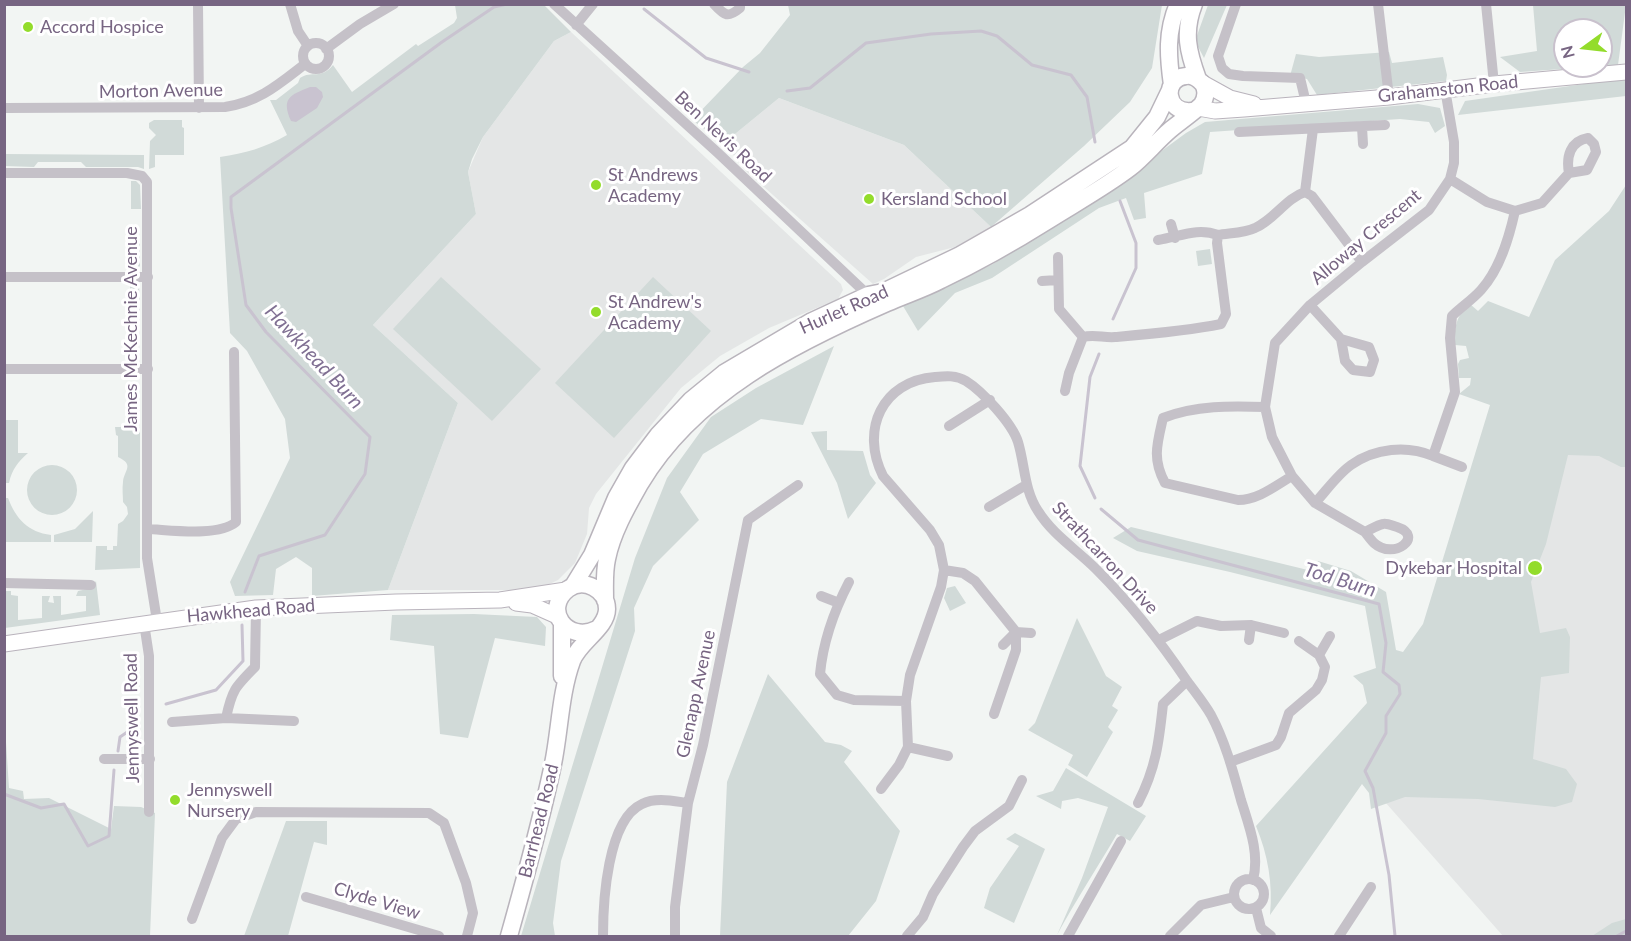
<!DOCTYPE html>
<html>
<head>
<meta charset="utf-8">
<style>
	body { margin:0 }
	#map { position:relative; width:1631px; height:941px; overflow:hidden; background:#f2f5f3; font-family:Lato,sans-serif }
	canvas { display:block }
	.frame { position:absolute; inset:0; border:6px solid #776582; pointer-events:none }
	.north { position:absolute; left:1553px; top:18px; width:60px; height:60px; box-sizing:border-box; background:#fff; border:2px solid #c9c1cd; border-radius:50%; rotate:255deg; font-size:16px; font-weight:700; line-height:24px; text-align:center; color:#776582 }
	.north::after { content:''; display:block; margin:auto; width:21px; height:27px; background:#93dc2b; clip-path:polygon(50% 0,100% 100%,50% 72%,0 100%) }
</style>
</head>
<body>
<div id="map">
<canvas width="1631" height="941"></canvas>
<div class="frame"></div>
<div class="north">N</div>
</div>
<script>
const context = document.querySelector('canvas').getContext('2d');
context.lineJoin = 'round';
function fillPath(path, color) { context.fillStyle = color; context.fill(path, 'evenodd'); }
function trace(path, color, width, dash) { context.strokeStyle = color; context.lineWidth = width; context.lineCap = dash ? 'butt' : 'round'; context.setLineDash(dash || []); context.stroke(path); }
function drawText(font, color, halo, rows, align = 'center') {
  context.font = font + ' Lato,sans-serif'; context.lineWidth = 6; context.setLineDash([]); context.textBaseline = 'middle'; context.strokeStyle = halo; context.fillStyle = color; for (const [text, x, y, turn = 0] of rows) {
    context.save(); context.translate(x, y); context.rotate((+turn || 0) * Math.PI / 180); context.textAlign = isNaN(turn) ? turn : align; if (halo) context.strokeText(text, 0, 0); context.fillText(text, 0, 0); context.restore();
  }
}
const built = new Path2D(`
	M571,32L841,284L843,290L838,299L769,328L720,356L681,388L596,494L589,508L587,534L575,563L558,580L539,589L530,590H388L458,403L373,325L476,214L468,172L483,137L554,41Z
	M779,98L904,145L991,227L955,247L916,257L884,279L873,284L746,171L724,143Z
	M1626,196V936H1503L1378,794Z`);
const green = new Path2D(`
	M455,5H544L571,32L554,41L483,137L472,159L468,172L476,214L373,325L458,403L388,590L312,596V568L296,557L276,569L273,595L235,596L230,582L290,458L285,419L247,351L230,333L220,157C245,153 265,148 287,135L270,100H276L298,83L300,78C312,70 321,80 333,65L352,92L416,44L418,46L454,23L457,18Z
	M788,5V4L1162,5L1152,68L1130,102L1084,146L991,227L904,145L779,98L724,143L692,120L743,67L760,53L790,15Z
	M1208,5H1227L1204,58L1195,41Z
	M1533,5H1626L1618,65L1520,72L1500,57L1537,51ZM1565,30H1601V66H1565Z
	M1389,52L1392,63L1443,57L1447,75L1446,81L1317,95L1307,79L1290,76L1296,54L1319,57Z
	M1626,78V96L1458,115L1465,101Z
	M1418,104L1440,108L1445,126L1435,133L1429,122L1400,119L1210,132L1202,174L1144,193L1146,218L1134,220L1126,198L1099,208L992,278L955,293L918,331L903,306L993,264L1103,194L1186,133L1205,122Z
	M154,120H182V127L184,128V155H155V167L149,169L150,141L156,135L149,128V123Z
	M5,154L144,155V169L138,167H86L81,162H38L34,167L5,166Z
	M131,181H136L140,185L141,209H131Z
	M1626,185V467H1621L1599,456L1568,455L1546,544L1531,582L1540,633L1566,628L1570,637L1569,673L1541,677L1533,759L1566,769L1577,784L1572,802L1555,807L1478,799L1405,797L1371,809L1369,793L1362,784L1270,915C1273,884 1268,855 1256,826L1367,703L1363,685L1353,676L1376,668L1365,606L1230,572L1137,551L1113,538L1131,527L1312,571L1318,561L1351,571L1386,592L1396,650L1403,652L1423,624L1490,405L1459,394L1470,385L1471,378H1459L1458,364L1460,360L1469,358L1466,346L1455,345C1454,328 1456,315 1470,304L1478,311L1488,301L1529,317L1555,260L1609,211Z
	M131,243H140V266L135,270H131Z
	M1210,249L1212,264L1198,266L1196,251Z
	M441,277L541,369L492,421L393,329Z
	M653,277L711,331L614,438L555,383Z
	M130,284L139,287L140,312L130,311Z
	M834,346L803,425L761,419L703,454L680,492L699,520L653,566L634,608L635,631L561,861L553,923L555,936H521L635,558L667,478L711,417L756,388Z
	M5,420H18V453H28C18,462 12,469 9,483H5Z
	M115,427H140V568L95,570L96,546H107V550H113V546H117L118,524L123,521L128,514L127,507L123,502C123,496 122,489 123,482C124,470 135,465 118,457V436L116,435Z
	M827,431V450L863,451L870,475L876,483L848,519L837,483L811,432Z
	M27 490a25 25 0 1 1 50 0a25 25 0 1 1-50 0Z
	M5,498H8C16,519 28,532 51,535V542H5Z
	M93,511L92,542H54V535L75,529Z
	M96,581L100,615L5,628L4,591H11V595L18,596V620L42,618V596H50L48,602L54,603L53,596H61V615L86,611V596H76L78,591L92,588Z
	M955,586L966,603L950,611L944,598L947,588Z
	M474,614L537,617L546,627L545,646L495,638L468,738L440,734L434,646L390,640L392,615Z
	M1077,618L1106,676L1122,687L1112,706L1118,710L1108,727L1113,732L1087,777L1068,765L1073,755L1028,730L1035,723Z
	M768,674L825,742L841,745L852,751L844,762L900,831L876,901L848,936H720L727,782Z
	M4,742H6L9,788L23,791L24,799L49,798L111,829L114,806L141,807L155,813L150,936H5Z
	M1066,768L1146,816L1130,841L1117,834C1097,868 1076,900 1057,935L1082,878L1108,807L1078,798L1062,801L1061,809L1036,796L1053,791Z
	M286,821H327V845L314,842L288,936H244Z
	M1015,833L1045,849L1014,923L984,908L990,888L1019,846L1006,839Z
	M1626,919V936H1592L1612,923Z`);
const water = new Path2D(`
	M310,87H316L322,92L323,97L317,108L296,122L291,121C281,98 290,95 310,87Z`);
const stream = new Path2D(`
	M644,9L706,58L749,72
	M787,91L810,88L866,43L931,34L981,31L997,36L1032,65L1071,75L1087,97L1095,142
	M1113,319L1136,268V243L1120,201
	M1095,498L1080,466L1090,377L1099,354
	M1101,509L1138,540L1379,604L1386,643L1383,672L1399,685L1400,694L1386,716V733L1365,771L1373,788L1389,875L1395,936
	M245,592L259,556L325,535L365,474L370,437L266,332L246,305L231,208V197L442,42L494,7L507,4
	M166,704L216,690L243,661L242,625
	M118,751L120,737L139,724
	M4,794L41,808L64,804L88,846L109,836L114,770
	M1617,936L1626,931`);
const street = new Path2D(`
	M198,4L199,108
	M290,4L298,31L308,46
	M554,4L718,153L868,295
	M714,4C725,16 728,18 740,8V4
	M1236,4L1218,56L1222,68L1229,74L1243,76L1300,78L1306,103
	M1378,4L1389,97
	M1486,4L1494,84
	M576,25L593,4
	M303 56a13 13 0 1 1 26 0a13 13 0 1 1-26 0Z
	M326,49L360,24L394,4
	M5,108L225,107C259,102 279,84 305,64
	M1362,127L1363,144
	M1239,132L1385,125
	M4,173H127L142,176L147,182V558L157,621
	M1450,179L1487,202L1515,211L1542,203L1569,173L1587,170L1596,152L1594,144L1588,138C1570,141 1566,157 1569,173
	M1305,192L1313,129
	M1171,224L1175,238
	M1158,240C1179,237 1197,227 1218,235
	M1058,257L1059,309L1083,337
	M4,277H148
	M1042,281L1058,280
	M1310,305L1341,339L1369,347L1374,360L1370,372L1353,370L1345,361L1341,339
	M4,369H148
	M1065,391L1069,373L1083,337C1094,334 1104,338 1115,337C1150,334 1187,331 1221,324L1226,314L1217,243L1218,235C1230,233 1245,233 1255,228C1274,220 1286,198 1305,192L1312,196L1362,262
	M1265,407C1231,406 1196,405 1163,418C1157,444 1152,459 1165,483L1238,500C1258,500 1275,486 1292,476
	M949,426L990,400
	M1433,456L1462,467
	M1315,503C1326,491 1338,474 1351,465C1375,448 1407,445 1433,456L1455,392L1450,338L1452,316C1461,307 1472,300 1481,290C1500,269 1509,238 1515,211
	M989,507L1026,485
	M147,529C171,530 218,537 236,522L234,352
	M1365,532C1368,536 1371,540 1374,543C1394,561 1425,536 1397,527C1393,526 1387,523 1383,524C1377,525 1370,530 1365,532L1315,503L1292,476L1272,437L1265,407L1275,343L1310,305L1362,262L1429,210L1450,179L1454,163V142L1445,89
	M944,570L963,573L975,581L1016,632V650L994,714
	M849,582C834,611 823,642 820,674L837,695L854,700L906,701
	M4,583L91,585
	M821,596L839,603
	M144,623L149,656V812
	M1159,640L1197,621L1221,626L1251,625L1284,633
	M1249,640L1251,625
	M1003,645L1016,632L1031,633
	M1319,655L1330,636
	M226,718L294,721
	M172,722L226,718C232,690 235,687 255,667L256,608
	M908,747L948,756
	M104,759H150
	M1230,762L1276,745L1281,737L1289,713L1316,690L1322,680L1325,667L1319,655L1299,641
	M881,789L899,765L908,747L906,701L910,675L941,587L944,570L939,545L930,530L883,476C860,430 882,381 935,377C946,376 956,375 966,381C982,391 1012,423 1018,442C1025,465 1024,490 1038,511C1053,535 1076,549 1096,569C1130,603 1160,641 1187,681C1195,692 1204,703 1211,715C1225,741 1233,771 1241,800C1249,826 1260,853 1253,880
	M1138,803C1156,768 1159,742 1163,704L1187,681
	M1234 894a15 15 0 1 1 30 0a15 15 0 1 1-30 0Z
	M306,897L439,936
	M1256,908L1261,928L1271,936
	M192,919L222,838L236,819L256,812L429,813L444,823L466,883L473,913L467,936
	M603,936C603,903 607,820 642,804C656,797 673,801 688,803
	M675,936V907L688,803L703,745L748,520L798,485
	M907,936L923,917L933,894L963,847L975,831L1009,806L1022,780
	M1068,936L1121,841
	M1170,936L1201,905L1234,897
	M1339,936L1371,887`);
const secondary = new Path2D(`
	M1201,82L1230,98L1254,104
	M1198,108L1215,111L1244,109L1389,97L1494,84L1626,72
	M516,603L532,605L559,617
	M4,644L256,608L396,602L500,600L566,590`);
const primary = new Path2D(`
	M1194,4C1183,32 1188,52 1198,79
	M1172,85C1168,56 1166,32 1178,4
	M573,586L592,555L616,498L633,468L658,435L691,400L724,373L812,321L868,295L883,292L960,255L1030,215L1132,148L1157,117L1170,90
	M605,600C605,586 604,572 607,559C612,533 627,507 640,484C694,393 793,344 887,303C905,295 924,289 941,280C979,262 1014,242 1049,220C1076,203 1105,187 1130,168C1144,157 1156,142 1170,130C1177,124 1197,110 1202,104C1206,98 1207,89 1202,83C1198,79 1192,75 1186,76C1162,78 1165,114 1192,111
	M562,676V624
	M509,936C525,879 541,822 553,764C560,730 560,694 572,661C579,642 607,628 607,609C607,590 584,577 568,589C542,609 567,644 597,629`);
const markers = [
	[28,27,6,"#93dc2b"],
	[596,185,6,"#93dc2b"],
	[869,199,6,"#93dc2b"],
	[596,312,6,"#93dc2b"],
	[1535,568,8,"#93dc2b"],
	[175,800,6,"#93dc2b"]
];
const poiNames = [
	["Accord Hospice",40,27],
	["St Andrews",608,175],
	["Academy",608,196],
	["Kersland School",881,199],
	["St Andrew's",608,302],
	["Academy",608,323],
	["Dykebar Hospital",1522,568,"right"],
	["Jennyswell",187,790],
	["Nursery",187,811]
];
const streetNames = [
	["Grahamston Road",1448,89,-6],
	["Morton Avenue",161,91,-1],
	["Ben Nevis Road",723,137,43],
	["Alloway Crescent",1366,237,-40],
	["Hurlet Road",844,310,-24],
	["James McKechnie Avenue",131,329,-90],
	["Strathcarron Drive",1105,558,47],
	["Hawkhead Road",251,611,-5],
	["Glenapp Avenue",696,694,-78],
	["Jennyswell Road",132,718,-91],
	["Barrhead Road",539,821,-76],
	["Clyde View",377,901,17]
];
const waterNames = [
	["Hawkhead Burn",314,357,47],
	["Tod Burn",1340,580,17]
];
fillPath(built, '#e4e6e6');
fillPath(green, '#d1dad8');
fillPath(water, '#c9c3d0');
trace(stream, '#c9c3d0', 3);
trace(secondary, '#b9b3bc', 17);
trace(primary, '#b9b4bc', 19);
trace(street, '#c5c1c8', 10);
trace(secondary, '#fff', 15);
trace(primary, '#fff', 16);
for (const [x, y, r, color] of markers) { const dot = new Path2D(); dot.arc(x, y, r, 0, 2 * Math.PI); context.fillStyle = color; context.fill(dot); trace(dot, '#fff', 2); }
drawText('18px', '#776582', '#fff', poiNames, 'left');
drawText('18px', '#776582', '#fff', streetNames);
drawText('italic 20px', '#807093', '#fff', waterNames);
</script>
</body>
</html>
